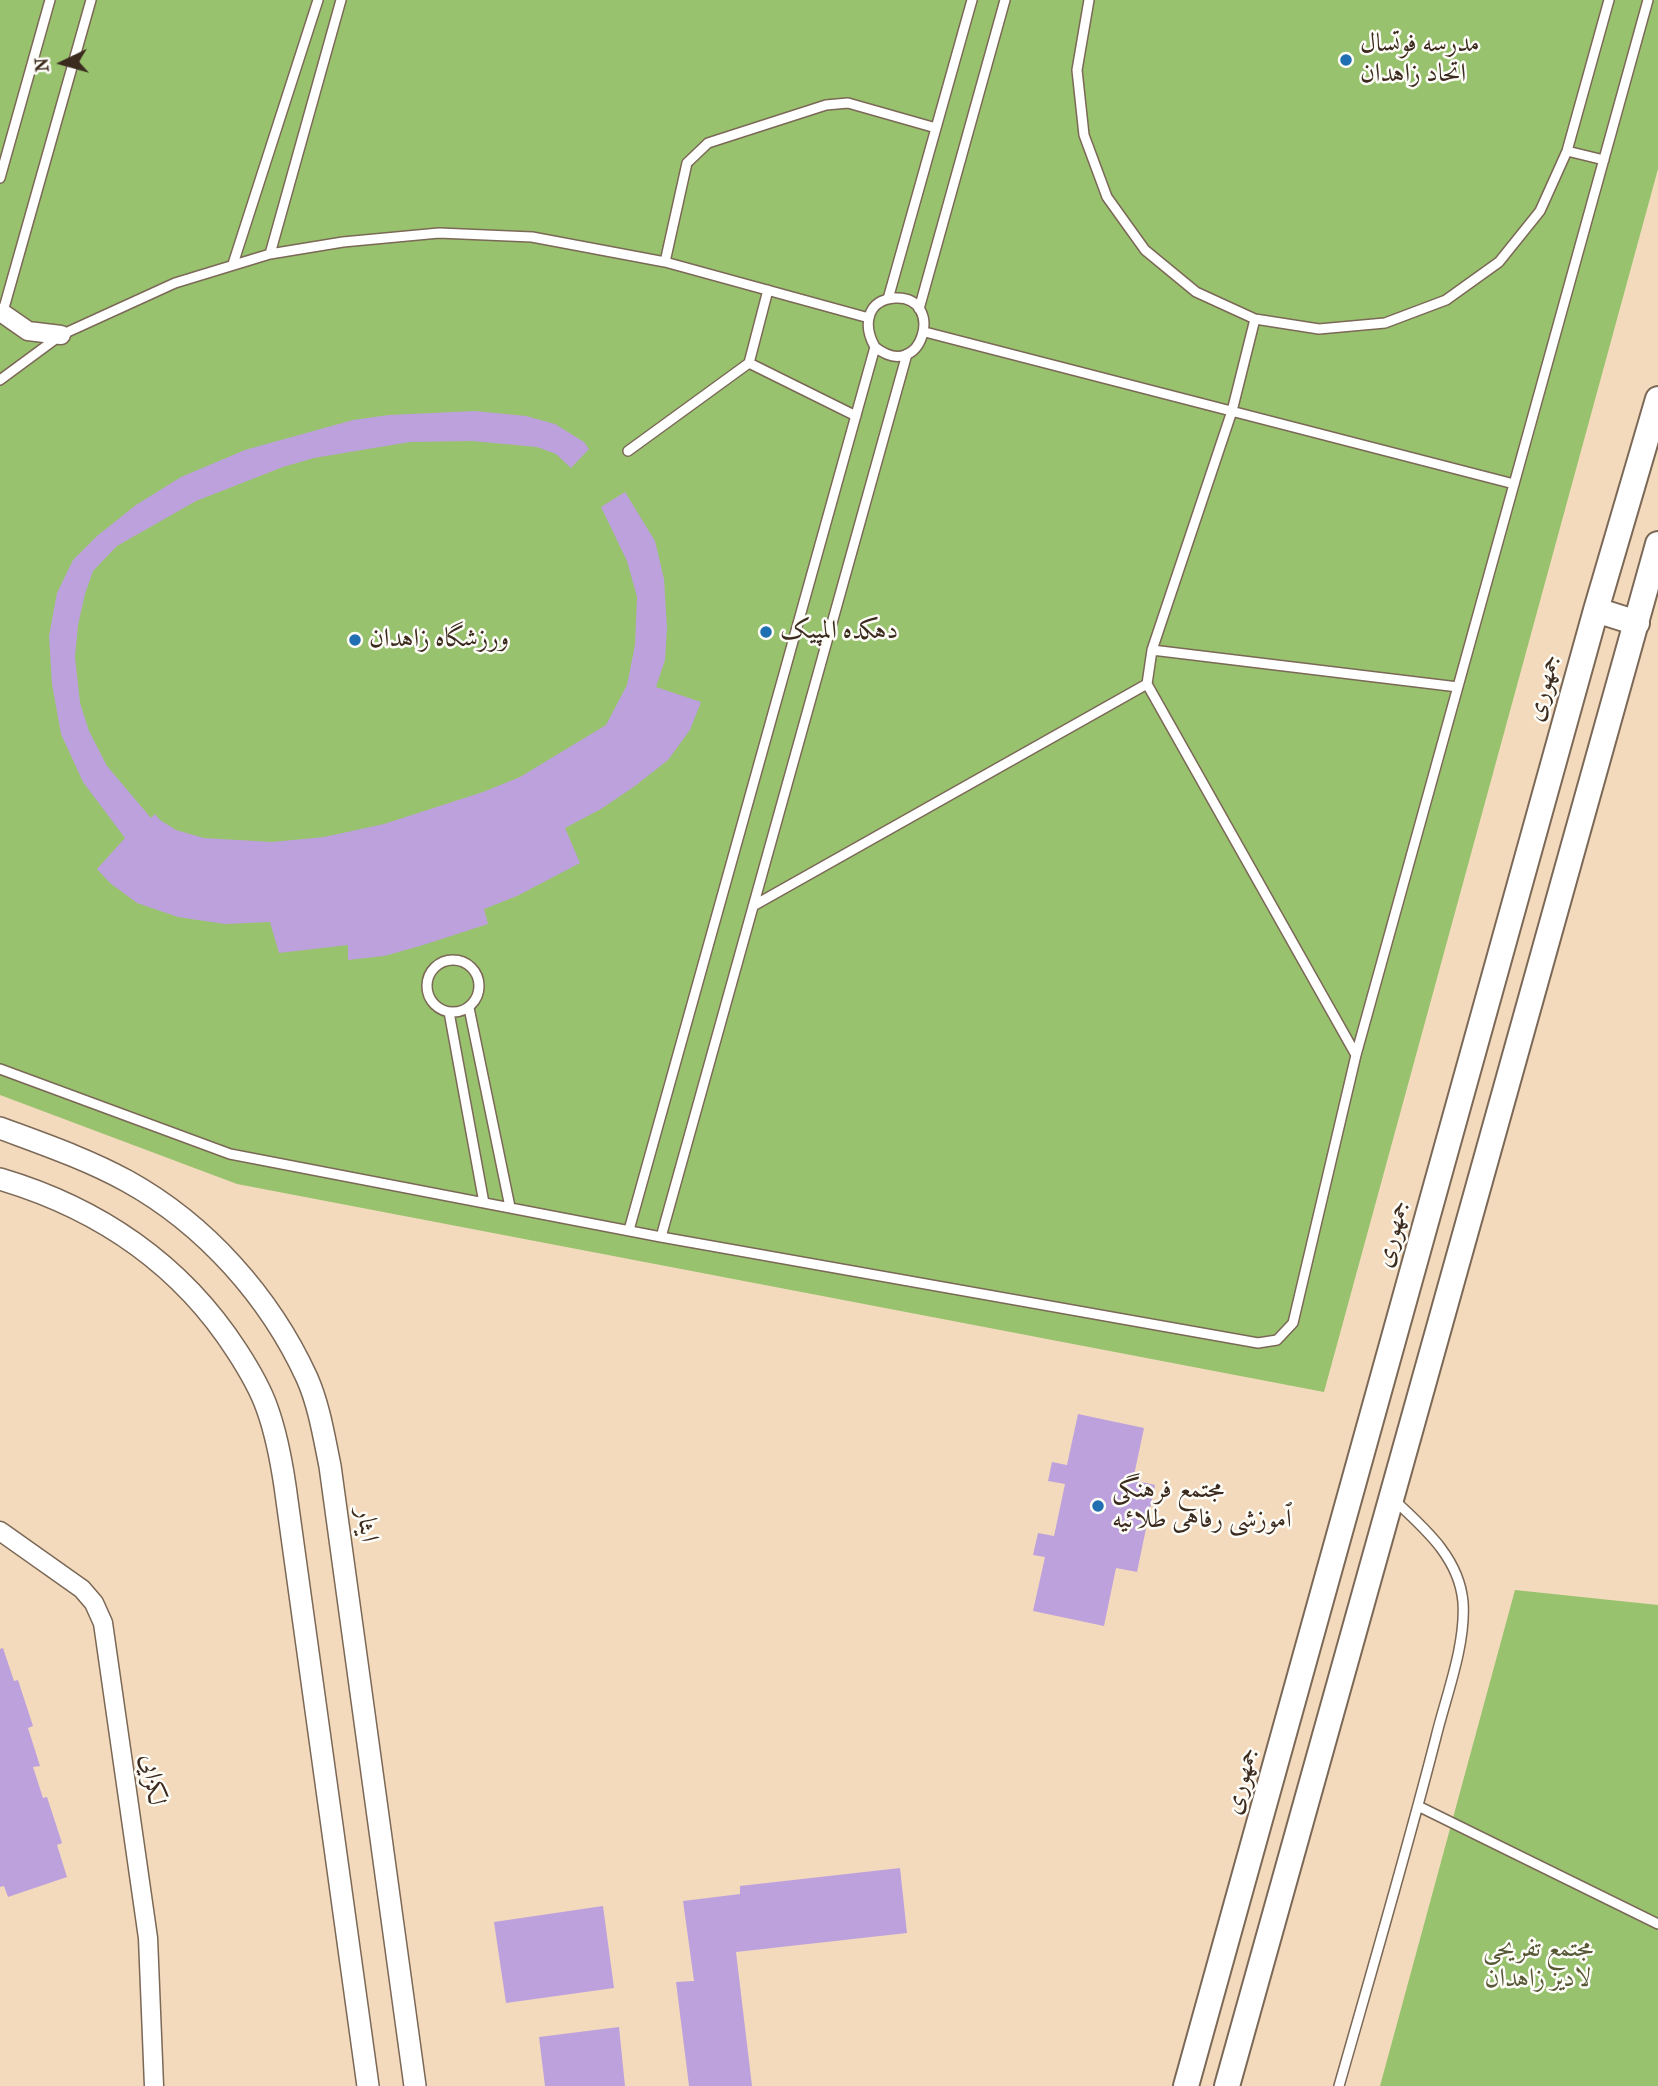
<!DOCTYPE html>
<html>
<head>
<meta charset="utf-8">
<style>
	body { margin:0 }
	#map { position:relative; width:1658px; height:2086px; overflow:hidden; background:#f3dabd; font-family:"IM FELL French Canon",serif }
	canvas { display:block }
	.north { position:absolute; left:28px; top:28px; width:70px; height:70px; -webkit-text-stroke:5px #fdfcf7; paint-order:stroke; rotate:265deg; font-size:19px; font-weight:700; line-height:28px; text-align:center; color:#3b2a1e }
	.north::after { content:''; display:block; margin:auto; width:24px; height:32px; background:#3b2a1e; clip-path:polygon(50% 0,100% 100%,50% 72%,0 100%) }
</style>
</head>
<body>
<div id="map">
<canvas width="1658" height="2086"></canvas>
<div class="north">N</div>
</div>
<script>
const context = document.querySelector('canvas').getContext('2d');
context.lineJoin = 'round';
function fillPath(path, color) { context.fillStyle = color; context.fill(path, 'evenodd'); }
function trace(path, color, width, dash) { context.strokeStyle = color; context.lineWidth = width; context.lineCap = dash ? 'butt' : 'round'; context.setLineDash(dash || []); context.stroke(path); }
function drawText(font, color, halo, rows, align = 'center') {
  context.font = font + ' "IM FELL French Canon",Amiri,serif'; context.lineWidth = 5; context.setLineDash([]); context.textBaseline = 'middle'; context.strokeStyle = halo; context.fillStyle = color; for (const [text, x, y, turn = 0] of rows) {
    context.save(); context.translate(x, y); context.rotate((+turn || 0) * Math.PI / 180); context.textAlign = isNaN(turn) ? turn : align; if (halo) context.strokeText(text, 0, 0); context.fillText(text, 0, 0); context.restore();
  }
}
const green = new Path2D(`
	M0,0H1658V169L1324,1392L237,1184L0,1095Z
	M1515,1590L1658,1605V2086H1380Z`);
const building = new Path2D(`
	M475,411L526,416L555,424L584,442L589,449L571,468L556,454L537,447L472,441L410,442L314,458L283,467L196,501L117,546L93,571L85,594L78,625L75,657L80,703L89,731L107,766L151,818L155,814L160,820L176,830L204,838L272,842L324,837L384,824L483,792L520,777L606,725L627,685L635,645L637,597L627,561L601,507L625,492L655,541L664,579L667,628L665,660L656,687L701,702L690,730L668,760L635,786L601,809L565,828L580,863L517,896L484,909L488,924L420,946L384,956L348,960V945L279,953L270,922L225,924L178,917L137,903L110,883L97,869L125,838L83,782L61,734L52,684L49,636L57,593L73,560L97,536L136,505L181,477L245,450L353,420L389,415Z
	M1078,1414L1144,1428L1133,1480L1155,1485L1137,1572L1116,1568L1104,1626L1033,1611L1045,1557L1033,1555L1038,1533L1054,1536L1065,1484L1048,1481L1052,1462L1067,1465Z
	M3,1648L14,1681L18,1680L33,1726L28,1728L40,1766L33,1767L43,1798L47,1797L62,1843L57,1845L67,1877L8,1897L4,1886L0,1887V1649Z
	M900,1868L907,1933L736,1952L752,2086H689L676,1982L694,1981L683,1901L740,1894V1886Z
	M603,1906L614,1988L506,2003L494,1922Z
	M619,2027L625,2086H545L539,2037Z`);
const service = new Path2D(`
	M1089,0L1077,70L1084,135L1107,197L1145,250L1196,292L1255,319L1319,329L1385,323L1446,300L1499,262L1540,211L1567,151L1609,0
	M1567,151L1604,160
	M0,178L50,0
	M270,254L341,0
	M665,262L687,163L708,143L826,105L848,103L936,128
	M233,264L318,0
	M768,290L749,363L856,416
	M888,299L972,0
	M919,309L1005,0
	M2,315L91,0
	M1255,319L1232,411L1152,650L1147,684L1356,1055
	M925,332L1514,484
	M0,380L61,335L175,283L270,254L343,242L439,233L532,237L665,262L869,318
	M628,451L749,363
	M1152,650L1458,687
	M753,906L1147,684
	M427 986a26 26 0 1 1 52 0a26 26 0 1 1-52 0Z
	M469,1008L510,1207
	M449,1012L484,1203
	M0,1069L230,1154L661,1237L1258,1343L1277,1340L1293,1323L1356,1055L1648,0
	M629,1230L875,347C863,326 866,300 895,298C946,295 923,385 875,347
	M661,1237L907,354
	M1418,1806L1658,1924
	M1339,2086C1372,1970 1406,1854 1436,1737C1446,1696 1466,1645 1463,1602C1459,1557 1424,1528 1393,1499`);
const minor = new Path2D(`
	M2,313L28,331L61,335
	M0,1531L82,1589L94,1603L103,1623L148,1938L154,2086`);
const tertiary = new Path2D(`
	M0,1128C43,1144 87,1159 127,1181C205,1224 270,1297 307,1378C319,1405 324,1437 330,1466L415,2086
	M0,1179C98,1208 181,1264 237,1351C248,1368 260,1388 267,1408C276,1433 281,1459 285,1486L368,2086`);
const secondary = new Path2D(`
	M1596,610L1637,623
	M1186,2086L1596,610L1658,399
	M1227,2086L1658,544`);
const markers = [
	[1346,60,7,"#1f6fb2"],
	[766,632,7,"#1f6fb2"],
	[355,640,7,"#1f6fb2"],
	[1098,1506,7,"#1f6fb2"]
];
const poiNames = [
	["مدرسه فوتسال",1360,45],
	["اتحاد زاهدان",1360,75],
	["دهکده المپیک",780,632],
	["ورزشگاه زاهدان",369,640],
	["مجتمع فرهنگی",1112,1491],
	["ٱموزشی رفاهی طلائیه",1112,1521]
];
const streetNames = [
	["جمهوری",1544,688,-75],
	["جمهوری",1393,1234,-75],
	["ایثار",366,1525,82],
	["لکزایی",152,1780,82],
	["جمهوری",1242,1781,-75]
];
const parkNames = [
	["مجتمع تفریحی",1538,1950],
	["لادیز زاهدان",1538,1980]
];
fillPath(green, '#98c26e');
fillPath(building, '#bda1dd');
trace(service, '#7b6856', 12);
trace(minor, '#7b6856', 21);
trace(tertiary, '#7b6856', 24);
trace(secondary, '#7b6856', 28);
trace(service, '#fff', 9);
trace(minor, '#fff', 18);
trace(tertiary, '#fff', 21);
trace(secondary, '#fff', 24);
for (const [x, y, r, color] of markers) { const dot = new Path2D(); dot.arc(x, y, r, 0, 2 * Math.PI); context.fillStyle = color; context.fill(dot); trace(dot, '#fdfcf7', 2.5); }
drawText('26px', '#3b2a1e', '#fdfcf7', poiNames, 'left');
drawText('26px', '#3b2a1e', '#fdfcf7', streetNames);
drawText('26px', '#575836', '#fdfcf7', parkNames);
</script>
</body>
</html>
